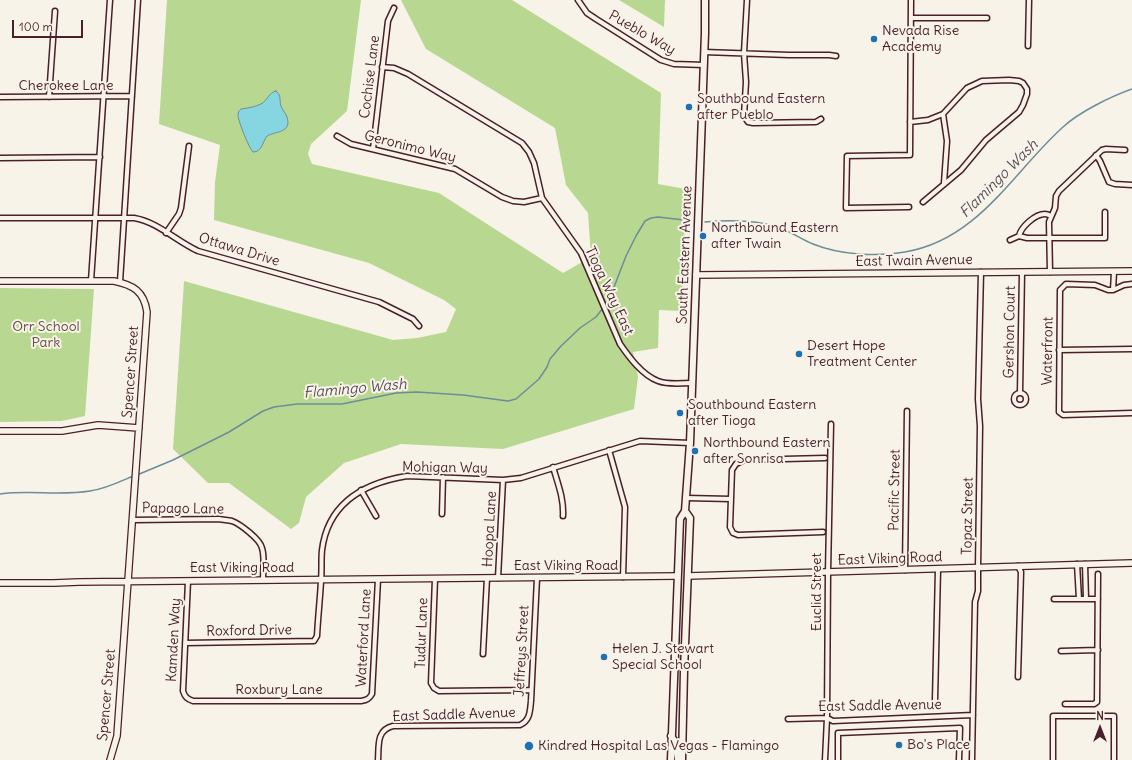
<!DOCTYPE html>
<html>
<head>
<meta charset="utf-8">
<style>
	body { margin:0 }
	#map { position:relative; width:1132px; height:760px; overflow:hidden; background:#f7f3e8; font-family:Delius,sans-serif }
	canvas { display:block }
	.north { position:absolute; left:1080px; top:708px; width:40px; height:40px; -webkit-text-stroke:3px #f7f3e8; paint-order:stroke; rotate:0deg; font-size:11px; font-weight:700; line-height:16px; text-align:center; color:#4a1f2b }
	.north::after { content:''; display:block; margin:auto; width:14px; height:18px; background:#4a1f2b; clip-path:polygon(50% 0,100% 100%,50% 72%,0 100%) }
	.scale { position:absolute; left:12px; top:20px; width:71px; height:18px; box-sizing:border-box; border:2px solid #4a1f2b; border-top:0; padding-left:5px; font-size:12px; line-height:14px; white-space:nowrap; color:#4a1f2b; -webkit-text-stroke:3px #f7f3e8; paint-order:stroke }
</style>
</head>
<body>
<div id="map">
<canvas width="1132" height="760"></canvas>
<div class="north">N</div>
<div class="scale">100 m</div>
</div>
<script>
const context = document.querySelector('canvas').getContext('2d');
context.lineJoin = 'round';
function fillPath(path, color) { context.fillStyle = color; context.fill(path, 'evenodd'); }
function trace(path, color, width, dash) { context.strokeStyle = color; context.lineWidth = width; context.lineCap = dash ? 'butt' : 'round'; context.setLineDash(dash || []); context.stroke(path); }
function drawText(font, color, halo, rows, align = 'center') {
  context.font = font + ' Delius,sans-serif'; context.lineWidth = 4; context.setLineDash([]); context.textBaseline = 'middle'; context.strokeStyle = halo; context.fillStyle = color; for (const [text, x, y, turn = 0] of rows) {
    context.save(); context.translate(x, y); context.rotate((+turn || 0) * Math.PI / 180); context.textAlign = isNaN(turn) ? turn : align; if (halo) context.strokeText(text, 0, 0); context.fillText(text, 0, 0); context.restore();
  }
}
const green = new Path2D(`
	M167,0H361L347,111L311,144L308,154L312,164L439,193L563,273L591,257L588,213L566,185L555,128L426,49L401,0H512L661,93L658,184L686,189L682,311L659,310L658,348L633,352L638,377L634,409L503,449L401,444L344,463L306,497L299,523L291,529L229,483H208L173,449L184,281L393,340L417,338L446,332L456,309L444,300L369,263L214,220L215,182L220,145L159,124Z
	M619,0H665L664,27Z
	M0,288L94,289L85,416L62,421L0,422Z`);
const water = new Path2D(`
	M276,91C282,96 279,100 281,106C282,110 286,113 287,117C292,133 276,131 267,136C262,143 262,152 253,152C249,148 238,121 238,115C238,112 239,111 241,109C248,108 255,107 261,104C268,100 268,93 276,91Z`);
const stream = new Path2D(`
	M705,222C728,220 756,220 777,227C790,231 801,239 813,244C840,255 877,257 905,252C978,240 1013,172 1063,127C1079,112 1112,96 1132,89
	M137,475L173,460L229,432L263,411L274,407L297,404H342L396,393L417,392L463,395L508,401L516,399L539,379L547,367L550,359L561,346L580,328L596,317L609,300L626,256L636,236L645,221L651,218L658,217L684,220
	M0,494C30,490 60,496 90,491C105,489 119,482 133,476`);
const street = new Path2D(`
	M578,0L587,13L596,19L661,60L674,64L704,65
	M747,0L744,53L746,82L744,116L748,122L753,123L816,122L821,119
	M911,18H987
	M1028,46L1029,0
	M704,52L789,55H829L836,56
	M382,67L394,68L408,74L522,143L529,152L534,163L542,198L581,253L620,344C629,357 642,375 658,381C668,385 681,383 692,383
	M0,97L132,96
	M49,97L55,11
	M943,114L947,141L944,183
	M910,122L928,120L943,114L967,88L982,81L1009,80L1019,81L1023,83L1027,89V94L1023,105L1019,112L986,140L961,170L923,202
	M337,136L351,144L455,169L502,197L513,201L524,202L542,198
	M373,149L388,21L394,8
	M1096,155L1100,161L1109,182L1115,184L1132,185
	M0,158L100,157
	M909,207L846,208L847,156L910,155L911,0
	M0,218H134C158,222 176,241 198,251L379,302L413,319L419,326
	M166,233L179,214L181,208L189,146
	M1019,236C1021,227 1035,214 1045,214C1047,214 1049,215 1051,216
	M1010,240L1019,236L1027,238H1105V212
	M1050,272L1049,222L1055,208L1056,196L1059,191L1102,150L1106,149L1125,150
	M91,281L110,0
	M120,282L138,0
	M1132,284L1124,285L1113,290H1108L1095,285L1066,284L1060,290L1059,412L1063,415L1132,413
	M1113,290L1114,272
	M1059,350L1132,349
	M1020,393L1022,272
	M1014 399a6 6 0 1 1 12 0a6 6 0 1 1-12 0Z
	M609,450L625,507L623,577
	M553,467C558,484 564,499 563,516
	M361,490L376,516
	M686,498L731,499
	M442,514L443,477
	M133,520L219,519C223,520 228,520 232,521C240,524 260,539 262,548C265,558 263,570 263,580
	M823,532L738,535L733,533L730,527L732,470L736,464L744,460L825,458
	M1077,564L1079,599
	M1085,564L1086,599
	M905,570L907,411
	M498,578L503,480
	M435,579L431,683L434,688L439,691L531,690
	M188,581L183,691C185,697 187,699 193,701H361C367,700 369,699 372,694L378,579
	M1054,599H1098
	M185,643L314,641L317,636C318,617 320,599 321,581C322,571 321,560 322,550C328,503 364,483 407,476L503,480L521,478L640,441L690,443
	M1061,651L1098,650
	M483,654L487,578
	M1018,677L1021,572L1018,566
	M935,700L938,569
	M1065,704H1094L1097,702L1098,574
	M788,719L827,718L833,721L973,715
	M378,760C379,746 376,730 393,726L520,725C530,721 530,711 531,701L537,578
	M825,760L827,718L828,572L831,424
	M838,760V733L960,728L959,760
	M972,760L975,602L978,591V568L980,426L978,399L981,272
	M1053,760V716H1114V760`);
const secondary = new Path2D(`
	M696,275L1132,271
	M0,281H114C133,285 144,291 147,312L117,736L110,760
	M0,431H62L98,425L139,428
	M688,576L1132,563
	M0,583H54L79,582L677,576`);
const primary = new Path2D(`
	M671,736L676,743L678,760
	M671,760L680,519L685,511L690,443L705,33V0
	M682,760L684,671L690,518L685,511`);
const markers = [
	[874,39,4,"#1f6fb2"],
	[689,107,4,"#1f6fb2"],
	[703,236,4,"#1f6fb2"],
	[799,354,4,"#1f6fb2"],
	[680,413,4,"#1f6fb2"],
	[695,451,4,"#1f6fb2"],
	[604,657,4,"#1f6fb2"],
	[899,745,4,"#1f6fb2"],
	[529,746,5,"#1f6fb2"]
];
const poiNames = [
	["Nevada Rise",882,31],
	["Academy",882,47],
	["Southbound Eastern",697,99],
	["after Pueblo",697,115],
	["Northbound Eastern",711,228],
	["after Twain",711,244],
	["Desert Hope",807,346],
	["Treatment Center",807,362],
	["Southbound Eastern",688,405],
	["after Tioga",688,421],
	["Northbound Eastern",703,443],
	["after Sonrisa",703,459],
	["Helen J. Stewart",612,649],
	["Special School",612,665],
	["Bo's Place",907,745],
	["Kindred Hospital Las Vegas - Flamingo",538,746]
];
const streetNames = [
	["Pueblo Way",642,33,30],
	["Cochise Lane",370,77,-83],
	["Cherokee Lane",66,86],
	["Geronimo Way",410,147,14],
	["Ottawa Drive",239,250,17],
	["South Eastern Avenue",685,255,-88],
	["East Twain Avenue",914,261,-1],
	["Tioga Way East",609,291,65],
	["Gershon Court",1010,332,-89],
	["Waterfront",1048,351,-89],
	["Spencer Street",131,372,-86],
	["Mohigan Way",445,468,1],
	["Pacific Street",895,490,-89],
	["Papago Lane",183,509,1],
	["Topaz Street",968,516,-89],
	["Hoopa Lane",490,529,-87],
	["East Viking Road",890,559,-2],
	["East Viking Road",566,566],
	["East Viking Road",242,568],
	["Euclid Street",817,592,-90],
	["Roxford Drive",249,631,-1],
	["Tudur Lane",422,633,-88],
	["Waterford Lane",364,638,-87],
	["Kamden Way",174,640,-87],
	["Jeffreys Street",522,651,-87],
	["Roxbury Lane",279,690],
	["Spencer Street",107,695,-85],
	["East Saddle Avenue",880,706,-1],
	["East Saddle Avenue",454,715,-2]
];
const parkNames = [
	["Orr School",46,327],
	["Park",46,343]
];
const waterNames = [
	["Flamingo Wash",999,179,-45],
	["Flamingo Wash",355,389,-5]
];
fillPath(green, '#b8d891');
fillPath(water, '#85d6e1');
trace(water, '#6d8d98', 1);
trace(stream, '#6d8d98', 1.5);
trace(street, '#4a1f2b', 7);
trace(secondary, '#4a1f2b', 8);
trace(primary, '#4a1f2b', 9);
trace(street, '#f7f3e8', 4);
trace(secondary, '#f7f3e8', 5.5);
trace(primary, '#f7f3e8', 6);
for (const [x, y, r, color] of markers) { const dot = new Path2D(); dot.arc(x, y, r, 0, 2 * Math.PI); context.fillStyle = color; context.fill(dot); trace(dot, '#f7f3e8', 1.5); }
drawText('14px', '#4a1f2b', '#f7f3e8', poiNames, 'left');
drawText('14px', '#4a1f2b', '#f7f3e8', streetNames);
drawText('14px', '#664d44', '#f7f3e8', parkNames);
drawText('italic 15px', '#594d58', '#f7f3e8', waterNames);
</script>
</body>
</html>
